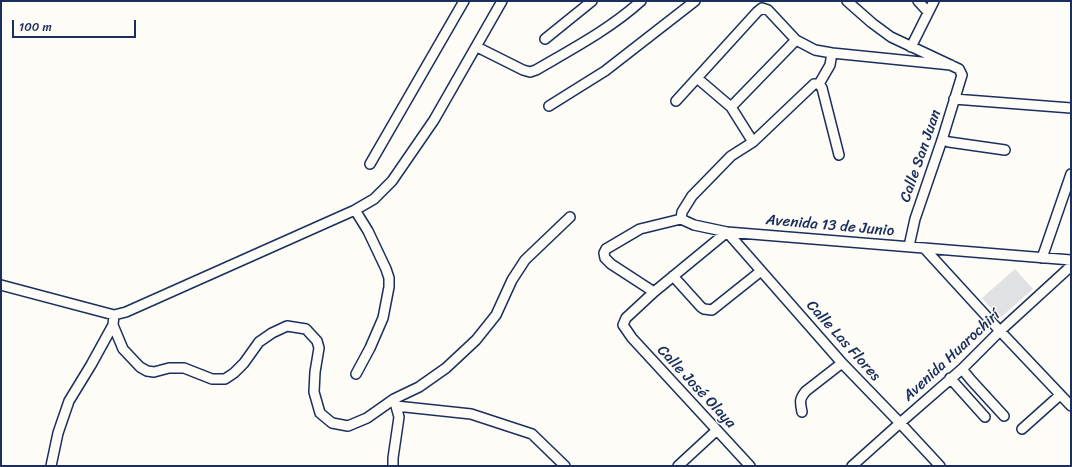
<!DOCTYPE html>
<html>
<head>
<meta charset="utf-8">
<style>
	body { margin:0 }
	#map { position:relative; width:1072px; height:467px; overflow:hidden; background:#fdfcf7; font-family:Sriracha,sans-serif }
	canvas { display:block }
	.frame { position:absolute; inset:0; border:2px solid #1b2f5e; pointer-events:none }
	.scale { position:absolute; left:12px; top:20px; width:124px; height:18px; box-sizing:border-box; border:2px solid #1b2f5e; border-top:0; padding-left:5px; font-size:12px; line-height:14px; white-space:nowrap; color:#1b2f5e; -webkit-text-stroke:3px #fdfcf7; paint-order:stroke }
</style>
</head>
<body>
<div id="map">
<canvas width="1072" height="467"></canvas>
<div class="frame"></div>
<div class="scale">100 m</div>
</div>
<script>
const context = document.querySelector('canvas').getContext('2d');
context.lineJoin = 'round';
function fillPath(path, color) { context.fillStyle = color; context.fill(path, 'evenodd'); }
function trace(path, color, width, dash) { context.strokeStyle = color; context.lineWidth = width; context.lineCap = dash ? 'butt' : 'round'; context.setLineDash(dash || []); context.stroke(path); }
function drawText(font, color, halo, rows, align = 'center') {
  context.font = font + ' Sriracha,sans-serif'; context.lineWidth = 3; context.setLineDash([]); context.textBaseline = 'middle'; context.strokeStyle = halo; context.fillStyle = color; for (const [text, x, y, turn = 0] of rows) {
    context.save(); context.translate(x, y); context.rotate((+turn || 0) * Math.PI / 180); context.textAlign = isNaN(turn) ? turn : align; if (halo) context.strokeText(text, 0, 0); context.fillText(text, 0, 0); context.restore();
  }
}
const green = new Path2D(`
	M1015,269L1033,289L1000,318L982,298Z`);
const street = new Path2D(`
	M847,1L872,23L891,37L959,69L962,75L942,140L915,219L909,246
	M918,1L928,12
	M545,39L592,1
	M477,47L523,70L530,72L536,70C572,49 610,29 641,1
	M911,47L934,1
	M697,78L731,107L753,142
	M819,84L830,65L832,53
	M954,99L1071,108
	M676,101L757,12L762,8L768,10L796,40L815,50L832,53L951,65
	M549,106L605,71L695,1
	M731,107L796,40
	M942,140L949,142L1005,150
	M839,155L822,88L819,84H814L753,142L731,156L692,196L682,212L681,219L694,225L727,232L842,363L900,423L940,466
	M370,164L464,1
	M355,210L368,231L386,269L389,278V287L383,318L370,348L356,374
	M924,248L1000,331L1071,406
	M1042,258L1071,174
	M673,276L701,307L704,309L712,310L761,271
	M1,285L114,315L126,312L355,210L374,199L392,181L434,120L502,1
	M654,292L611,264L605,258L604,253L606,249L640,229L681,219
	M114,315L113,325L123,349L140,367L147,371L154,372L169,368H184L212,379H225L234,373L244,363L259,342L272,333L287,326L306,329L317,341L319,348L315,372L314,392L320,413L332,423L348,426L367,418L394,399L399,417L393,458V466
	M962,369L971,380L1004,416
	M950,378L985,417
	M394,399L419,387L446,368L476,340L496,315L512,280L525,260L570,217
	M396,406L471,414L532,434L565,466
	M802,412C800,402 799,399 806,391L842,363
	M1022,429L1060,395
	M51,466L58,433L69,401L91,365L113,325
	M678,466L717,430
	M750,466L632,338L623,325L626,318L654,292L727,232L1071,260
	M852,466L900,423L962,369L1000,331L1071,266`);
const streetNames = [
	["Calle San Juan",921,156,-71],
	["Avenida 13 de Junio",830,226,5],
	["Calle Las Flores",843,341,48],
	["Avenida Huarochirí",952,356,-43],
	["Calle José Olaya",696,387,47]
];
fillPath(green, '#e0e1e3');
trace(street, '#1b2f5e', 12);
trace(street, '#fdfcf7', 9);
drawText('15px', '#1b2f5e', '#fdfcf7', streetNames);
</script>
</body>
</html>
